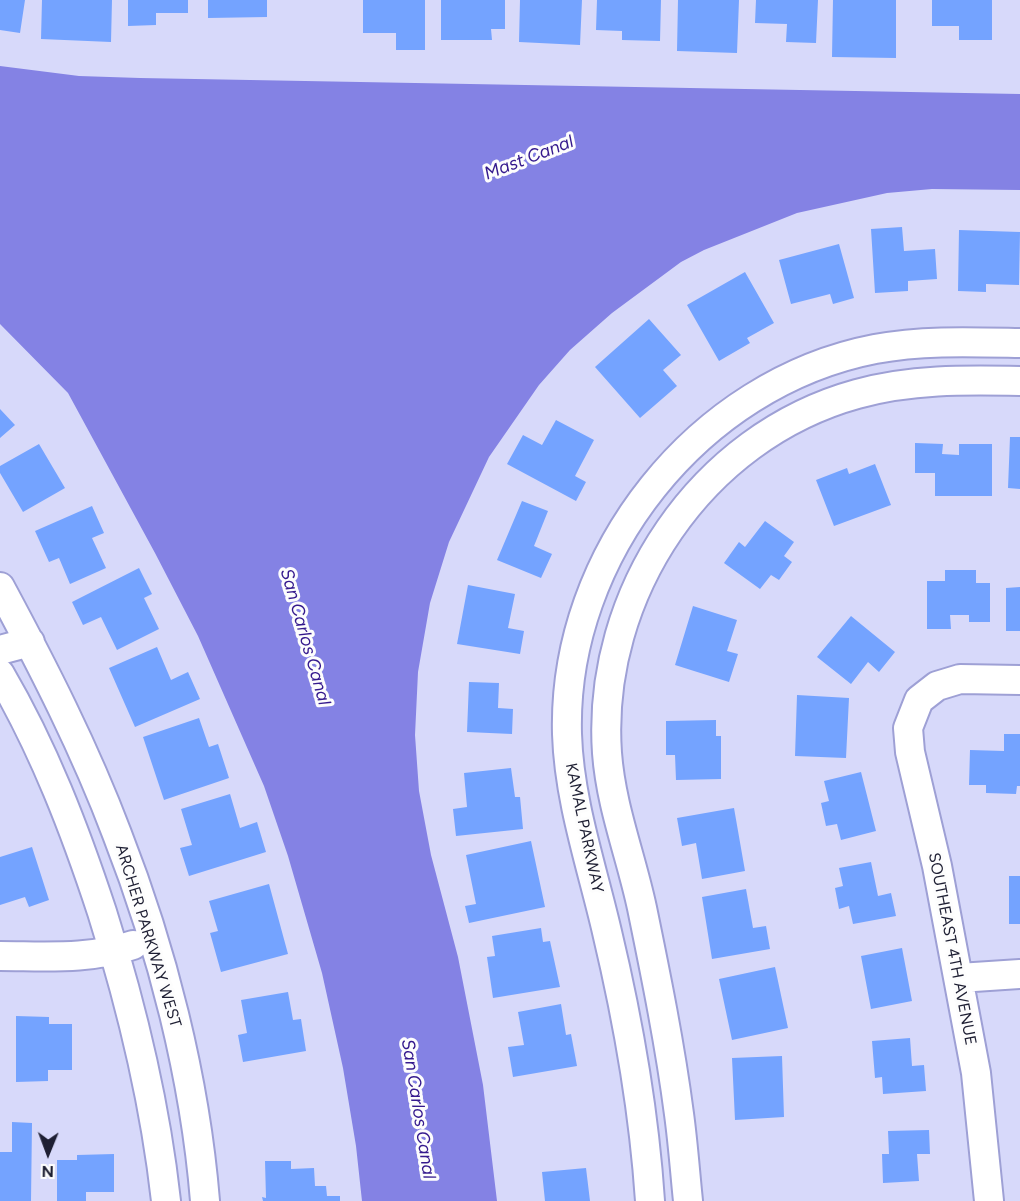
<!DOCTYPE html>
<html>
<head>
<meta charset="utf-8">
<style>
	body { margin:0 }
	#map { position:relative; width:1020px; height:1201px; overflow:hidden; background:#d7d9fa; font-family:Figtree,sans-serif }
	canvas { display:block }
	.north { position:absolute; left:18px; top:1123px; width:60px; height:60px; -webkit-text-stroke:4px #fdfdfd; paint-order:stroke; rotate:181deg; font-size:16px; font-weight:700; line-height:24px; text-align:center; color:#1e1f33 }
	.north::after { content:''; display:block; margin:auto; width:21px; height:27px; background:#1e1f33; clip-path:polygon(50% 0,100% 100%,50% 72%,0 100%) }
</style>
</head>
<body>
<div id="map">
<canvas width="1020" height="1201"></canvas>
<div class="north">N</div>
</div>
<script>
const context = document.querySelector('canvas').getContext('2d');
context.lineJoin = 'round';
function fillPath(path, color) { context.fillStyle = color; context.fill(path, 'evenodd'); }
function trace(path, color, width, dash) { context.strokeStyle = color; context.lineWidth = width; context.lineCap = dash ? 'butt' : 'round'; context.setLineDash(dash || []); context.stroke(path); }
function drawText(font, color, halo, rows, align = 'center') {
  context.font = font + ' Figtree,sans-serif'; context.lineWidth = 6; context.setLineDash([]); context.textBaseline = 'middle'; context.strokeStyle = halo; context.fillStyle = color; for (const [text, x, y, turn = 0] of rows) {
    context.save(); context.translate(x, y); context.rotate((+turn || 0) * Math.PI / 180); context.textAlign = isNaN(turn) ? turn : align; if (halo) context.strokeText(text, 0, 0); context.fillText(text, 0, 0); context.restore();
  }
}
const water = new Path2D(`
	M0,66L79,76L140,78L1020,94V190L932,189L887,193L797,213L704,250L681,262L612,313L570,350L539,385L489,457L449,542L430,603L418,672L415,735L419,791L431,855L458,957L483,1085L497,1201H362L356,1146L343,1068L322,973L288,856L264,786L198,636L155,553L68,393L0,324Z`);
const building = new Path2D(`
	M0,0H25L20,33L0,30Z
	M42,0H112L111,42L41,39Z
	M128,0H188V13H156V25L128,26Z
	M208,0H267V17L208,18Z
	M363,0H425V50H396V33H363Z
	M441,0H505V29H491L492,40H441Z
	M520,0H582L580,45L519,42Z
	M597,0H661L660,41L622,40V31L596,30Z
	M678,0H739L737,53L677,51Z
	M756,0H818L816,43L786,42L787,24L755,23Z
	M833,0H896V58L832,57Z
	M932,0H992V40H959V26H932Z
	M902,227L904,251L935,249L937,279L908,281V291L875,293L871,229Z
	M959,230L1020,232L1019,285L986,284V292L958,291Z
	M839,244L854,298L833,304L830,294L791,304L779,260Z
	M745,272L774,323L747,338L750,343L719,361L687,305Z
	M649,319L681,355L663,370L677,386L640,418L595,367Z
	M0,409L15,425L0,438Z
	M556,420L594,440L575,476L586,482L576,501L507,464L523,435L542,445Z
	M1010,437H1020V489L1008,488Z
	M915,443L943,444L942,454L959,455V444H992V496H935V473H915Z
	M39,444L65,488L23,512L0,473V466Z
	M875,464L891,505L834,526L816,480L847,468L849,474Z
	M522,501L548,511L534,546L552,554L541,578L497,560Z
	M92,506L104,533L92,538L106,568L70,584L59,558L49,562L35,531Z
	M765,521L794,542L784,556L792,562L779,580L771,575L760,589L724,563L739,542L745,547Z
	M139,568L152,594L144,598L159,629L117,650L101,617L83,625L72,602Z
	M945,570H976V583H990V622H969V615H950L951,629H927V581H945Z
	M468,585L515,594L508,628L524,631L520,654L457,644Z
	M1020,587V631H1006V588Z
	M693,606L737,620L727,651L738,654L729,682L675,665Z
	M851,616L895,652L879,672L868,662L851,684L817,657Z
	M157,647L171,680L188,672L200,699L135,727L109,668Z
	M469,682L499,683L498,708L513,709L512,734L467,732Z
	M797,695L849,698L846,758L795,756Z
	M199,718L209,747L218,744L229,778L164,800L143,737Z
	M716,720V736H721V779L676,780L675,755H666V721Z
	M1004,734H1020V786H1017L1016,794L986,793V785H969L970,750L1004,751Z
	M511,768L515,797H520L523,829L456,836L453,809L467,807L464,773Z
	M861,772L876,831L841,840L837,824L826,826L821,803L829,801L824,781Z
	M230,794L240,828L257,822L266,852L189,876L180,848L192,845L181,809Z
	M734,808L745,871L702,879L696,843L682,846L677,818Z
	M531,841L545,907L469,923L465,906L476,904L466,855Z
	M32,847L49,900L29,907L25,897L0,905V857Z
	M871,862L878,896L891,893L896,916L853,924L849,906L839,909L835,888L843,886L839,868Z
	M1009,876H1020V924H1009Z
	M269,884L288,954L221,972L210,933L218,931L209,901Z
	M746,889L753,928L766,926L770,949L712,959L702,897Z
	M541,928L543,942L550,941L560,987L493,998L487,957L495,956L492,936Z
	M902,948L912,1001L871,1009L861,956Z
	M775,967L788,1028L732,1040L719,979Z
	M288,992L293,1020L301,1019L306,1051L243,1062L238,1035L247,1033L241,1000Z
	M561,1004L566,1035L571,1034L577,1066L513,1077L508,1047L524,1045L518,1012Z
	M16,1016L49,1017V1024H72V1070H48V1081L16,1082Z
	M910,1038L912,1066L924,1065L926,1091L883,1094L882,1077L875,1078L872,1041Z
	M782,1056L784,1117L735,1120L732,1058Z
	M12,1122L32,1123L31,1201H0V1152H12Z
	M929,1130L930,1154H917L919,1181L883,1183L882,1154H889L888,1131Z
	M114,1154V1192H86V1201H57V1160H77V1155Z
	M265,1161H291V1169L314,1168L315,1186H326L327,1196H340V1201H263L262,1197L266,1198Z
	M586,1168L590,1201H545L542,1172Z`);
const minor = new Path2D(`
	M0,587C43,667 85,749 117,834C162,949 195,1078 205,1201
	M0,650L30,642
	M0,674C44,749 75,830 102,912C132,1007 155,1102 166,1201
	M0,956C45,956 90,960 133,945
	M959,978L1020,974
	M650,1201C644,1111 628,1020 607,932C592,867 569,801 567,734C562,554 699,383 875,349C923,340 972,342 1020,343
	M688,1201C685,1172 683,1143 679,1114C670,1045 656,976 642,908C631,856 611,807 607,753C596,594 701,437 857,394C911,379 964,380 1020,381
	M989,1201L976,1073L937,866L910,752L908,728L919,700L937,686L960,679L1020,680`);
const streetNames = [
	["KAMAL PARKWAY",584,828,78],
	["ARCHER PARKWAY WEST",148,936,73],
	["SOUTHEAST 4TH AVENUE",952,949,79]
];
const waterNames = [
	["Mast Canal",529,158,-21],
	["San Carlos Canal",305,637,74],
	["San Carlos Canal",418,1109,81]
];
fillPath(water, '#8482e4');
fillPath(building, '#74a3ff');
trace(minor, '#9ea0d5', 32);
trace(minor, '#fff', 28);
drawText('16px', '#1e1f33', '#fdfdfd', streetNames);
drawText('italic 18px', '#34198d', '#fdfdfd', waterNames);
</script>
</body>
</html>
